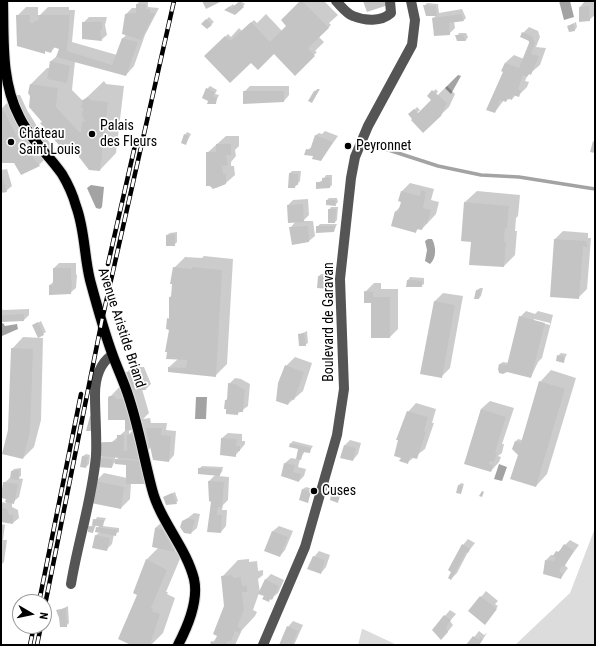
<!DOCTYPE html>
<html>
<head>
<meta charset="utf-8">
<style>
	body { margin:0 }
	#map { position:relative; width:596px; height:646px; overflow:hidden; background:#fff; font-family:"Roboto Condensed",sans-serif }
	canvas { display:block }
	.frame { position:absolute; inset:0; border:2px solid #000; pointer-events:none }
	.north { position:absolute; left:12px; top:594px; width:40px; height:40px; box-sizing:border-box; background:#fff; border:1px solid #999; border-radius:50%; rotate:99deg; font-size:11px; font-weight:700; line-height:16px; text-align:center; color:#000 }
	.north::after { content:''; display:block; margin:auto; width:14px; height:18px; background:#000; clip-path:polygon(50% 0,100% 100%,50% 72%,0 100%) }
</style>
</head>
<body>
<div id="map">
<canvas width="596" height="646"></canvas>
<div class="frame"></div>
<div class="north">N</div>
</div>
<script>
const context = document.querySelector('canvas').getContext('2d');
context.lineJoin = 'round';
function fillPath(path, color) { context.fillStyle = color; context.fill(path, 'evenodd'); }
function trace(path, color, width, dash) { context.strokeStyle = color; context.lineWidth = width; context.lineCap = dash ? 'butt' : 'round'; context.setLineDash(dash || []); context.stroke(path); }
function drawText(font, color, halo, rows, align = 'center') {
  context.font = font + ' "Roboto Condensed",sans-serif'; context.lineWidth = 3.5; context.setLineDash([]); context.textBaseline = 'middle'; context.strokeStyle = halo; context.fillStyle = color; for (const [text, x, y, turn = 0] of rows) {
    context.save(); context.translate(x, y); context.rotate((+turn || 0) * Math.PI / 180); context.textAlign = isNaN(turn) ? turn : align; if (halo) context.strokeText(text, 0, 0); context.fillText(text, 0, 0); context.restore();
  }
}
const green = new Path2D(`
	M595,528V645H515L570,593Z
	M362,629H363L397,645H358Z`);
const water = new Path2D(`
	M559,1H570L574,17L564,20Z
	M458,75L461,76L451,94L445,88Z
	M91,185L104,187L102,207L100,209L96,208L87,188Z
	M428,239H432C436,246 437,258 430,264L425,261L427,250L425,241Z
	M3,323L5,326L17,324L18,329L2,336L1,324Z
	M196,397H207L206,419H195Z
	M499,464L507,467L502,481L494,479Z`);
const shadow = new Path2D(`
	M148,1V7L159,8L145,35L134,66L126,75L75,61L72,90L83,101L104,81L106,84L124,86L116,153L100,170L81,149L70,148L67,151L31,84L47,68H50L51,61L57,56L60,48L55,47L51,52L46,51L44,52L17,16L26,7H38V15H40L48,7H69V10H75L72,42L117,55L123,38L126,35V14L132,8H137V4L139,2Z
	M240,1L245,4L235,14L226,10L233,4L234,6Z
	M301,1H324L338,15L329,23L331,25L319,37L324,42L315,51L317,52L295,74L274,53L251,61L206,56L228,34L231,37L239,28L242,31L254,20L257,23L266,14L282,31L288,26Z
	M585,1H595V15L589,20L580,7Z
	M427,3L438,4L439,13L462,9L466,18L464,20L454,22L455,28L449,34L433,18L437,15L424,6Z
	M89,17H107L105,25L107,35L101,40L83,23Z
	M209,17L214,22L207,28L202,24Z
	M576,22L577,27L575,30L568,26Z
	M529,27L538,31L540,37L536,47L546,48L540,65L527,76L525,81L529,82L527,87L519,95H516L512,99L504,100L495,112L505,71L502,70L505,63L514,55L524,59L530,43L523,33Z
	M459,33H466L468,37L466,40H458L457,36Z
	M210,86L217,90L215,94L219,95L215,103L207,89Z
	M250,86H289V95L284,101L244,92Z
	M447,86L455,94L449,107L423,132L412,120Z
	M317,89H320L312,102L315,92Z
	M436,89L438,92L431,99L428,96Z
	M15,95H20L27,110L40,131L55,149L39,165L1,162V109Z
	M417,107L420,110L412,117L410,114Z
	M325,131L338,136L321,160L307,150L312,147L316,135L319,133L322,134Z
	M187,132L191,134L186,143L185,135Z
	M226,136H239V146L235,150L236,156L231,162V166H234L235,175L226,183L216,188L206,185L207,153Z
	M7,169L12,186L6,191L1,192V170Z
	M292,171H301L300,181L295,187L289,174Z
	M326,175H332V185L330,187L317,183L323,180Z
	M410,183L434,189L431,200L439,202L436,214L422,229L419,228L415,232L396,211L400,207L402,201L399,200L402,191Z
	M477,191L520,195L518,216L516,218L515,231H517L515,255L504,266L472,241L465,202Z
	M329,198H337L338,202L335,205L327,200Z
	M308,199L309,215L303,221H313L315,236L309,241L293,243L291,227L296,221L288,205L293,200Z
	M331,207H338L337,220L335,222H329V224H337L334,231L317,227L320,224H329V210Z
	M563,231L588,233V238H591L587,289L578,298L555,239Z
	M177,232V242L174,245L167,235L170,233Z
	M204,256L233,259L227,364L215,376L169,367L178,359L168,319L170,317V297L172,295L174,268L185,257L202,258Z
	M59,263H76V274L77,275L76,288L70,293L50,285L54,281V268Z
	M321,274L332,275L331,286L328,288L319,276Z
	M410,277L424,278V284L421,286H407L408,280Z
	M374,283H381V289H398V329L390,337L365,292Z
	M480,288H483L481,296L479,298L477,290Z
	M443,293L463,296L450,368L441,377L435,301Z
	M1,308L3,310L29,309V315L24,320L1,321Z
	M526,311L535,314L538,311L553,315L542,358L538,362L531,377L506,371L500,372V364L503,362L509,363L520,317ZM534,319L550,323V325L534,321Z
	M41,321L46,332L39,336L34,325Z
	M307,331L308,343L305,345L299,335Z
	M23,337L43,338L41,420L34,447L23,458L9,430L12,349Z
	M561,353L567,354L563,362L558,356Z
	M295,357L312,363L303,391L288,404L286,366Z
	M132,367H144L151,384L146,389H142L149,413L143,419L150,418L151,423H167L166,430L176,431L174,455L169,461L151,447L143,456L150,478L144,483H131L130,499L121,508L96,481L104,473L127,478V464L114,463L112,467L100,458L103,455L100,444L102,442H112L126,430V419L109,398L125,381L130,379L127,372ZM129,429H134L129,434ZM115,456L119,457L115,461Z
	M551,370L576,378L547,474L536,486L515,442L518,439L522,440L540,382Z
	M235,378L241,379L250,384L248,406L237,414L226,400L228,398L229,384Z
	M490,401L514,408L502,444H504L502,453L498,456L501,457L499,462L491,471L465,463L481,409Z
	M416,403L436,409L432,423H434L425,449L408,462L402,457L408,412Z
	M228,433L242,434V441H245V444L235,456L222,438Z
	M350,440L361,443L358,454L353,460L345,445Z
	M293,441L313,446L309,452L305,451L300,459L298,467L306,469L304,476L299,481L285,463L291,458L297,459L300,448L291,443Z
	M86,454L90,455L89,464L86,467L83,456Z
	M202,466L223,467L222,472L218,476L229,477L228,500L223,505L222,510H227L226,526L221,532L212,501L209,481L216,474L199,469Z
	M21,468V476L18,478L23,479L19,497L12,503V507L18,510L19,518L13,523L1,521V504L3,502L6,503L7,498L1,497L4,483L11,477L12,471L14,469Z
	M461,483L464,484L461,493L459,485Z
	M306,487L313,489L307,502L303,489Z
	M175,492L178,501L176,503L164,497Z
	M335,493L341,495L338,501L332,496Z
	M194,513L200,514L197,528L191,533L183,522Z
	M97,517L106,518L102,526L119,528V532L114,534L112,544L106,550L96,535L100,532L97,528L100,525H96L93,532L89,527L93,525Z
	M161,523L180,545L175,551L182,554L166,592H168L167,594L175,598L163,633L151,645H136L138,595L134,593L147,559L159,547L155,528Z
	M1,524L5,525L3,540H7L4,562L1,565Z
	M279,526L293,531L285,550L280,556L266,550L273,531Z
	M468,539L475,543L468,552L457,573L451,579L463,545Z
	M570,540L579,545L564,565L568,568L561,578L546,560L551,555H555Z
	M319,551L330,555L326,567L321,573L314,557Z
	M249,559V562L257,561L258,571L263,570V575L258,579L260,593L266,579L271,574L284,580L278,593L268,601L265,596L259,593L253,610L257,612L255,616L242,630L235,645H211L218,635L225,607L222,577L238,560Z
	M486,591L498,601L495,604L498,606L487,621L481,597Z
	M68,606L69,623L66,626L58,611Z
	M450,610L456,614L450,621L453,625L446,634L433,630Z
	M293,621L303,625L294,645H280L288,627Z
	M479,631L484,635L487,633L479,645H468Z`);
const stream = new Path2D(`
	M370,144L438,166L481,175L519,177L595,189`);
const building = new Path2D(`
	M202,1H222L206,9Z
	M300,1H302L329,28L308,48L315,56L295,76L274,54L258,70L251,63L230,83L204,56L225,36L230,41L251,22L270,42L286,26L281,20Z
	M363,1H387L388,5L367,12Z
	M239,2L244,7L235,15L224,10L230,6L231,8Z
	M136,4H146V9H150V13H155L141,40L122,34L125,14L136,13Z
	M423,5L436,6L437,16H426Z
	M589,6L590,21L579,22V7Z
	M461,14L464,21L449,23L450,35L434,36L432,18Z
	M16,15H30V23H34V21H38L39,15H70L67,51L112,65L122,38L138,42L126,76L56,57L59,49L53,47L51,53L45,51V54L17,46Z
	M206,19L212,25L207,29L201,24Z
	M82,22H102V30H100L102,41L82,39Z
	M573,24L575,31L569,32L567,26Z
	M522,32L532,36L535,43L531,54L539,56L531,75L529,74L527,77L523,75L518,89L521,91L519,97L513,95L512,100L508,98L506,102L500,100L495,113L486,110L503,72L501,71L505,63L519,68L529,43V41L520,37Z
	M455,35H463L466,41H457Z
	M50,61L70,66L67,83L47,79Z
	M30,84L58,88L56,107L79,132H81L82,121L85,122L82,115L83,109L81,106L83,104L81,101L88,97L90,100L108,102L100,171L89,170L79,157V150L67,148V152L64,151L40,123L42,122L29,107L30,96L28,93Z
	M206,88L215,92L213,96L217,98L216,104H207L208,101L202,98Z
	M319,90L312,103L308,101L314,91Z
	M432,90L447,103L441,116L423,133L411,120L412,119L408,114L414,109L418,113L431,100L427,96Z
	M243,91H284V102L243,104Z
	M1,111H4L17,137L40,166L21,175L14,163H1Z
	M184,134L189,136L186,145L181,143Z
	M315,135L333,142L321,161L312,159L313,156L304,155L306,149L310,150Z
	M593,141L595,142V153L590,152Z
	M216,144H231V155H226L228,165L222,166L223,174H226V184L213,189L210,186H206V152H216Z
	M1,173L7,192L1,193Z
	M289,173L298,174V185H295V188H288Z
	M330,177V188L316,189V182H322V178Z
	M421,190L426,192L423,208L431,210L427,224L424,223L422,230L417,229L416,233L391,226L395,211L398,212L401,202L398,201L401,191L420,196Z
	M326,200H335L336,206L326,205Z
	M464,202L509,206L507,228H505L504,242H506L504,267L469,265L471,242L461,241Z
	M303,204L304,222L288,223L287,205Z
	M328,209H336L335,223H328Z
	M308,226L309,242L292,245L289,227Z
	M316,226H335L334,232L316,233Z
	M175,234V246H166V235Z
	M554,239L586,241L588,247L583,246L579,299L550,297Z
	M173,267L192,269V267L222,270L216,377L168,372V367L186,368L187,360L166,359L167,352H165L169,330L166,329L167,318L169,319V297H171L172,284H170Z
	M53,268H71V280L72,281L71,294L49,295V285H53Z
	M318,276L330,277L329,289L317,288Z
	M407,280L422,281V287H406Z
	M476,290H481L479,299H474Z
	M364,291L373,292V297H390V338H371V303H364Z
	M434,301L455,305L442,378L420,374Z
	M24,314V321L1,322V315Z
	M519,316L545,323L531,378L507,372L503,374L499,373L498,369L499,364L507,365Z
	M38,322L44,335L38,338L32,325Z
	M304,333L306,346H299L298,334Z
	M11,348L33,349L30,432L23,459L2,454L8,430Z
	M557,355L565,357L564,363L556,361Z
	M285,365L304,372L294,400L290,399L288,405L276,401L278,383Z
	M126,372H139L146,390H133Z
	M539,381L565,389L536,487L510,479L518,455L512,449L515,441L521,443Z
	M228,383L235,384L245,390L243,412H238V415L226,414V409H224L225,400H227Z
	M109,396H114L116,399H124L133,430L125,431V420H108V398Z
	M481,409L506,417L495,452L497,453L494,462L490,461L489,464L493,465L491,472L464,464Z
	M407,411L428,417L424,431L426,432L417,459L410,457L408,464L399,461L401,458L394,456L398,440H396Z
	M90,416L95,417L94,431H86Z
	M146,428H162L161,435L171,436L169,462L153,460Z
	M134,434L140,460L99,456V444L117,441V435H124V451H127V435Z
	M221,438L237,439L236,446H240V451H236V457L220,455Z
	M290,443L311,448L310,453L303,452L301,460L296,459L298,449L289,447Z
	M344,445L356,448L353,461L340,458Z
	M82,456L88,457L86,468L80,467Z
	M99,458L113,459L112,468L97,467Z
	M115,459L141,461L145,484H126V465L115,464Z
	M284,463L295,465L293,472L301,474L299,482L281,476Z
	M198,468L221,469L220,476L198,474Z
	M19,470V480L10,479L11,471Z
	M95,481L124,487L121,509L91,503Z
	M208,481L224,482L222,507H219L217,510V515H222L221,533L207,532L211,502L209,501Z
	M3,482L18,484L14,504L5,502L6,499L1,498Z
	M458,485L463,486L461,494L456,493Z
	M302,489L311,491L308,503L299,500Z
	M482,491L484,492L482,497L479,496Z
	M172,493L177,504L166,505L163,497Z
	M331,495L339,498L338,503L330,500Z
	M1,508L7,509L9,515H13V524L1,522Z
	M188,518L195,520L191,534L184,533L180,527L182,521Z
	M93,519L104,520L103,527L92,525Z
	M88,526L94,527L93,533L88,532Z
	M96,527L117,530L116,536L95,532Z
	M155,528L162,529L175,552L152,547Z
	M272,531L288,537L280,557L264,551Z
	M95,535L110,538L107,551L92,548Z
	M462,544L470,549L468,553L466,552L451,580L448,578L451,572L448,570Z
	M564,544L574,551L564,567L562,566L559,571L563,574L561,579L543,574L545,560L554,561L556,558L553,556L556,551L559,552Z
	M313,556L325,560L321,574L307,569Z
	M146,559L167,570L151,608L153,609L152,611L160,614L150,645H131L118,639L137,595L133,593Z
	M233,575V578L241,577L242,586H247V592H242L244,610L237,627L241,628L239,633L235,631L231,641H228L226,645H210L211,641L215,642L217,636L213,634L224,606L221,576Z
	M265,579L279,586L272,600L270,599L269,602L262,599L264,596L258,594Z
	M480,596L497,609L485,625L468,611Z
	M66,608L67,627H60L59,618L56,610Z
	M444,615L451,620L446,627L448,632L441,640L432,630Z
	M287,626L298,631L292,645H279Z
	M473,636L479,640L480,638L483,639L479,645H466Z`);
const minor = new Path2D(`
	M336,1C341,6 347,14 353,16C365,21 381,22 391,13L390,1
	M71,584C78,541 92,500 96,456C97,436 95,415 95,395C95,380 99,364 112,355
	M263,645L305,547L337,435L344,389L340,279L351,178L355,157L368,126L412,45L415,20L411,1`);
const major = new Path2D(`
	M3,1C4,40 1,81 19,116C29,138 49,155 62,174C68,184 73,195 76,206C85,230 84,256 90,280C97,306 104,332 113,356C118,370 125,384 129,398C139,428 144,459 152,489C160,521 186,547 194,579C199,601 188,626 178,645`);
const rail = new Path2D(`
	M108,264L136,141
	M39,602L81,394
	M44,610L102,320L174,1
	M30,645L34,626
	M37,645L41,626`);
const markers = [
	[92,134,4,"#000"],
	[11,142,4,"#000"],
	[348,146,4,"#000"],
	[314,491,4,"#000"]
];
const poiNames = [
	["Palais",100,126],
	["des Fleurs",100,142],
	["Château",19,134],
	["Saint Louis",19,150],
	["Peyronnet",356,146],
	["Cuses",322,491]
];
const streetNames = [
	["Boulevard de Garavan",329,322,-90],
	["Avenue Aristide Briand",121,328,72]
];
fillPath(green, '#dcdcdc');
fillPath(water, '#a3a3a3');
fillPath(shadow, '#0003');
trace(stream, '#a3a3a3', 3.5);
fillPath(building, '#c4c4c4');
trace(major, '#dbdbdb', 12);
trace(minor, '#555', 10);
trace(major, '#000', 10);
trace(rail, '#000', 4.5);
trace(rail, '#fff', 3, [9]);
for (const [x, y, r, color] of markers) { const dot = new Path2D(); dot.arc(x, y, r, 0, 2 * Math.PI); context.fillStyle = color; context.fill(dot); trace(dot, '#fff', 1.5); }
drawText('14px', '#000', '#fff', poiNames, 'left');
drawText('14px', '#000', '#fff', streetNames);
</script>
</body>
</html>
